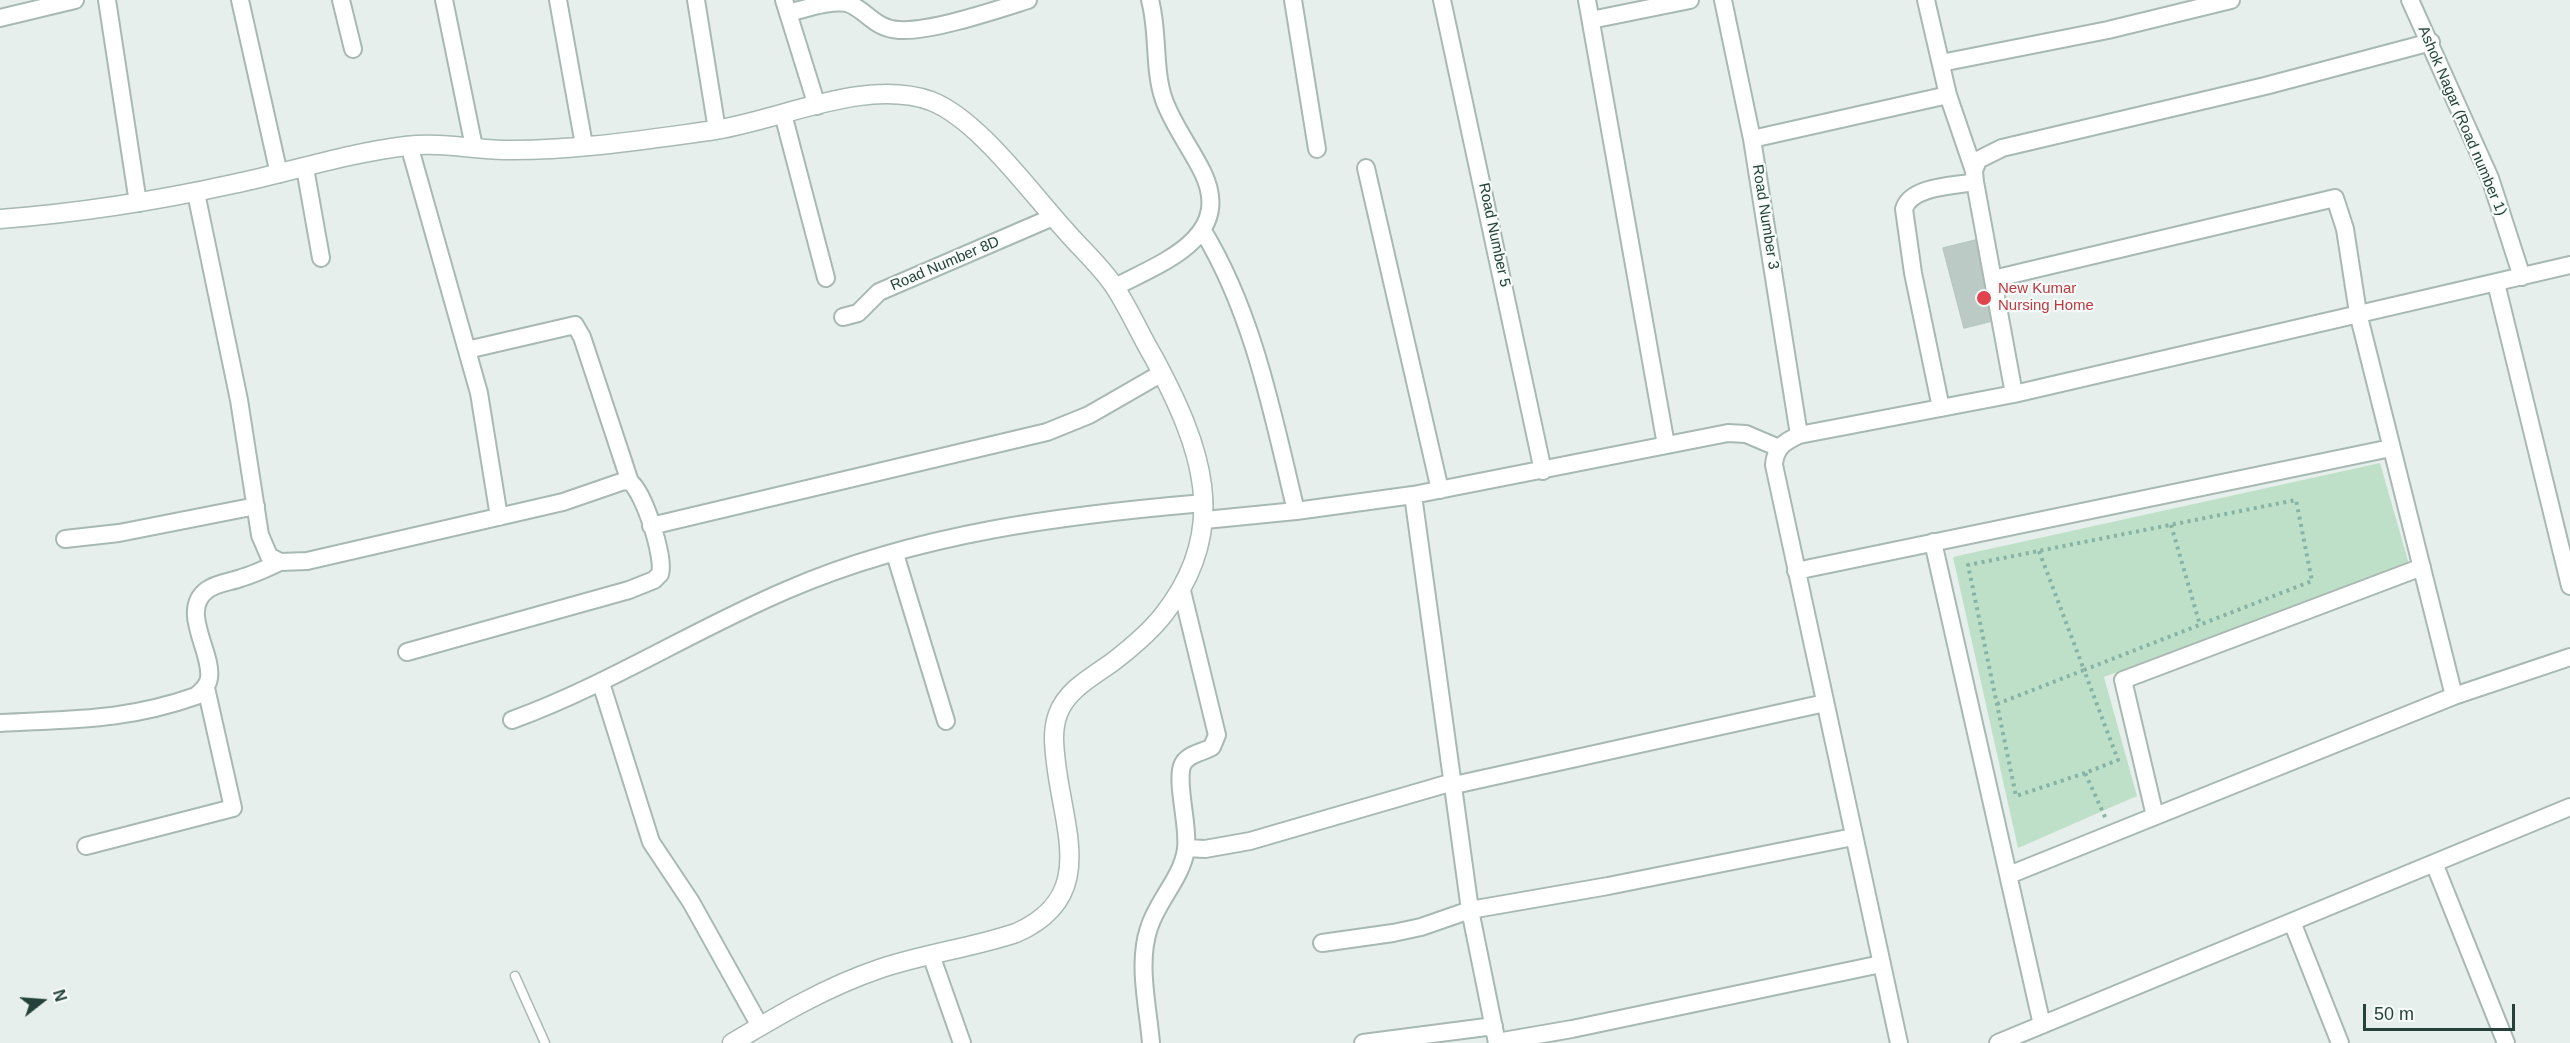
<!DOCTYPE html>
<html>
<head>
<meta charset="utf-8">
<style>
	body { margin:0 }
	#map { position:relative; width:2570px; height:1043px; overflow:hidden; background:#e6efeb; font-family:Helvetica,sans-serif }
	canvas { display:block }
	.north { position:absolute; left:12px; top:971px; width:60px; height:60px; -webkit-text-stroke:4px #f7fbf9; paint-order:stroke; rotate:73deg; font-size:16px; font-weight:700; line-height:24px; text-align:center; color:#24423a }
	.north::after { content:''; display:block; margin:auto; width:21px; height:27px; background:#24423a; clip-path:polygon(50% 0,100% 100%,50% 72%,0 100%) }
	.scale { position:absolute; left:2363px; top:1004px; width:152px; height:27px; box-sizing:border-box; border:3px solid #24423a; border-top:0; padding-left:8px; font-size:18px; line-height:21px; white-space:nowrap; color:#24423a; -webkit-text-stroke:4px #f7fbf9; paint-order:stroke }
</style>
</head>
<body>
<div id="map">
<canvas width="2570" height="1043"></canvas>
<div class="north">N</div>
<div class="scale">50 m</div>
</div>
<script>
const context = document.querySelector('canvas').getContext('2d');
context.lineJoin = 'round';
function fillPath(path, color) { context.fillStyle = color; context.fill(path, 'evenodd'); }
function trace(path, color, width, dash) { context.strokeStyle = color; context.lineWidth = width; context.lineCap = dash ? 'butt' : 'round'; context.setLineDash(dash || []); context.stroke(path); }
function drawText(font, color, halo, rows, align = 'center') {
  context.font = font + ' Helvetica,sans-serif'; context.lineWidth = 4.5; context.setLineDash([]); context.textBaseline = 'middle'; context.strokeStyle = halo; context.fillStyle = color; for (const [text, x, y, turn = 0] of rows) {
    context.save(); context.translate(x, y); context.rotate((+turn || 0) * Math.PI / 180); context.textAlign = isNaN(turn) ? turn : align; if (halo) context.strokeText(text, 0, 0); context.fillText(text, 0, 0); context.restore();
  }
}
const green = new Path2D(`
	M2380,463L2409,564L2104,677L2137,796L2018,848L1953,557Z`);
const building = new Path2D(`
	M1976,240L1996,320L1964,328L1943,248Z`);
const path = new Path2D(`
	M2171,525L2200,625
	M1997,704L2084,670L2039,551
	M2085,773L2016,796L1968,565L2296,500L2312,581L2084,670L2118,760L2085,773L2106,819`);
const service = new Path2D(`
	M515,976L545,1043`);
const minor = new Path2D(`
	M107,0L138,203
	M240,0L279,174
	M341,0L353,49
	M444,0L474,147
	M558,0L584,145
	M696,0L717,130
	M784,0L817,106
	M1293,0L1317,149
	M1442,0L1543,471
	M1587,0L1666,445
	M1723,0L1752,139L1799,435
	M1926,0L1948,95L1974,171
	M2410,0L2490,178L2522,277
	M788,13C805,9 830,0 847,3C866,9 874,29 899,30C931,32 996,10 1028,0
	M0,18L75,0
	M1591,20L1690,0
	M1941,63L2108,30L2231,0
	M783,114L826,278
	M1752,139L1948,95
	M409,145L479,393L499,517
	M305,168L321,258
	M1366,168L1440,490
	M196,193L239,400L260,535L269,556L280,562L307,561L563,502L624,481L630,482C644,492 665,558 660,574L654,580L629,590L407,652
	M1203,231C1254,315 1273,416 1296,511
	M1993,279L2335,198L2345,229L2358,313L2454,696
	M2496,283L2570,586
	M1115,287C1161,263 1234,238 1203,173C1191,148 1174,127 1164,100C1153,68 1159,33 1150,0
	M843,317L858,313L879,292L1053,217
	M467,350L575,325L582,337L630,482
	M2014,394L1975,182L1974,171L1978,160L2002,148L2265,86L2431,42
	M1941,408L1913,273L1904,209C1911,186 1954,186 1975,182
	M1413,495L1470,910L1497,1043
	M1205,520L1296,511L1413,495L1728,433L1746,434L1779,448
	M651,526L1047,432L1089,415L1162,373
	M65,539L119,533L256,506
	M1933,542L2042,1025
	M895,554L946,721
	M1796,571L2391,448
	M601,683L651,842L691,902L760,1026
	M512,720C608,685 693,630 787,590C918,533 1064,515 1204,503
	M0,723C73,719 125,721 196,696C202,691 208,686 209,678C213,652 179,611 207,590C216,583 230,582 241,578C255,574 267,568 280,562
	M2155,816L2123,680L2422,567
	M86,846L233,808L206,688
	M1186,848L1205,849L1250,841L1453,782L1459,784L1825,703
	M2434,863L2506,1043
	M2009,875L2454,696L2570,657
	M2292,922L2340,1043
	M1322,943L1393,933L1421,927L1470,910L1608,886L1853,837
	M931,955L962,1043
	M1497,1042L1572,1029L1881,964
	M1151,1043C1148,1007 1137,963 1149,928C1157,901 1182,878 1186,849C1189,826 1176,784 1182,766C1186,754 1202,753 1212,747L1217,735L1182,591
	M1363,1043L1494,1026
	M1899,1043L1774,465C1775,448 1784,442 1799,435L2014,394L2570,265
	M1998,1043L2570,807`);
const tertiary = new Path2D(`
	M0,219C79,213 156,201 233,184C290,172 348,153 406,146C439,142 471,149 504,150C572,151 642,140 709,131C777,122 863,77 931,101C978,119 1031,193 1065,230C1081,249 1103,268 1116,289C1130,311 1141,336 1154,358C1201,446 1232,527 1164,614C1151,631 1132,647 1114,661C1094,676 1067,689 1058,714C1052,730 1054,746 1056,763C1064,832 1097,897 1016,933C971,948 923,954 879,969C826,987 779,1015 732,1043`);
const markers = [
	[1984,298,8,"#e0444e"]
];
const streetNames = [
	["Ashok Nagar (Road number 1)",2462,121,67],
	["Road Number 3",1765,217,81],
	["Road Number 5",1494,235,78],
	["Road Number 8D",945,264,-23]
];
const healthNames = [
	["New Kumar",1998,289],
	["Nursing Home",1998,306]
];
fillPath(green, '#bfe0c8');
fillPath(building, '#bbcac4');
trace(building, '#b8c9c2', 1.5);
trace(service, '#a8b8b2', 11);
trace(minor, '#a8b8b2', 20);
trace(tertiary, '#a8b8b2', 21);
trace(path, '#86b3a5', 4, [3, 4.5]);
trace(service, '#fff', 8);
trace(minor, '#fff', 16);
trace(tertiary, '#fff', 18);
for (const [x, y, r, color] of markers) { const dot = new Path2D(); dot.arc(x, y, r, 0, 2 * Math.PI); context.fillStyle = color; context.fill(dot); trace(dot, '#f7fbf9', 2); }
drawText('15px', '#24423a', '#f7fbf9', streetNames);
drawText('15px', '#be3a42', '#f7fbf9', healthNames, 'left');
</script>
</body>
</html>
